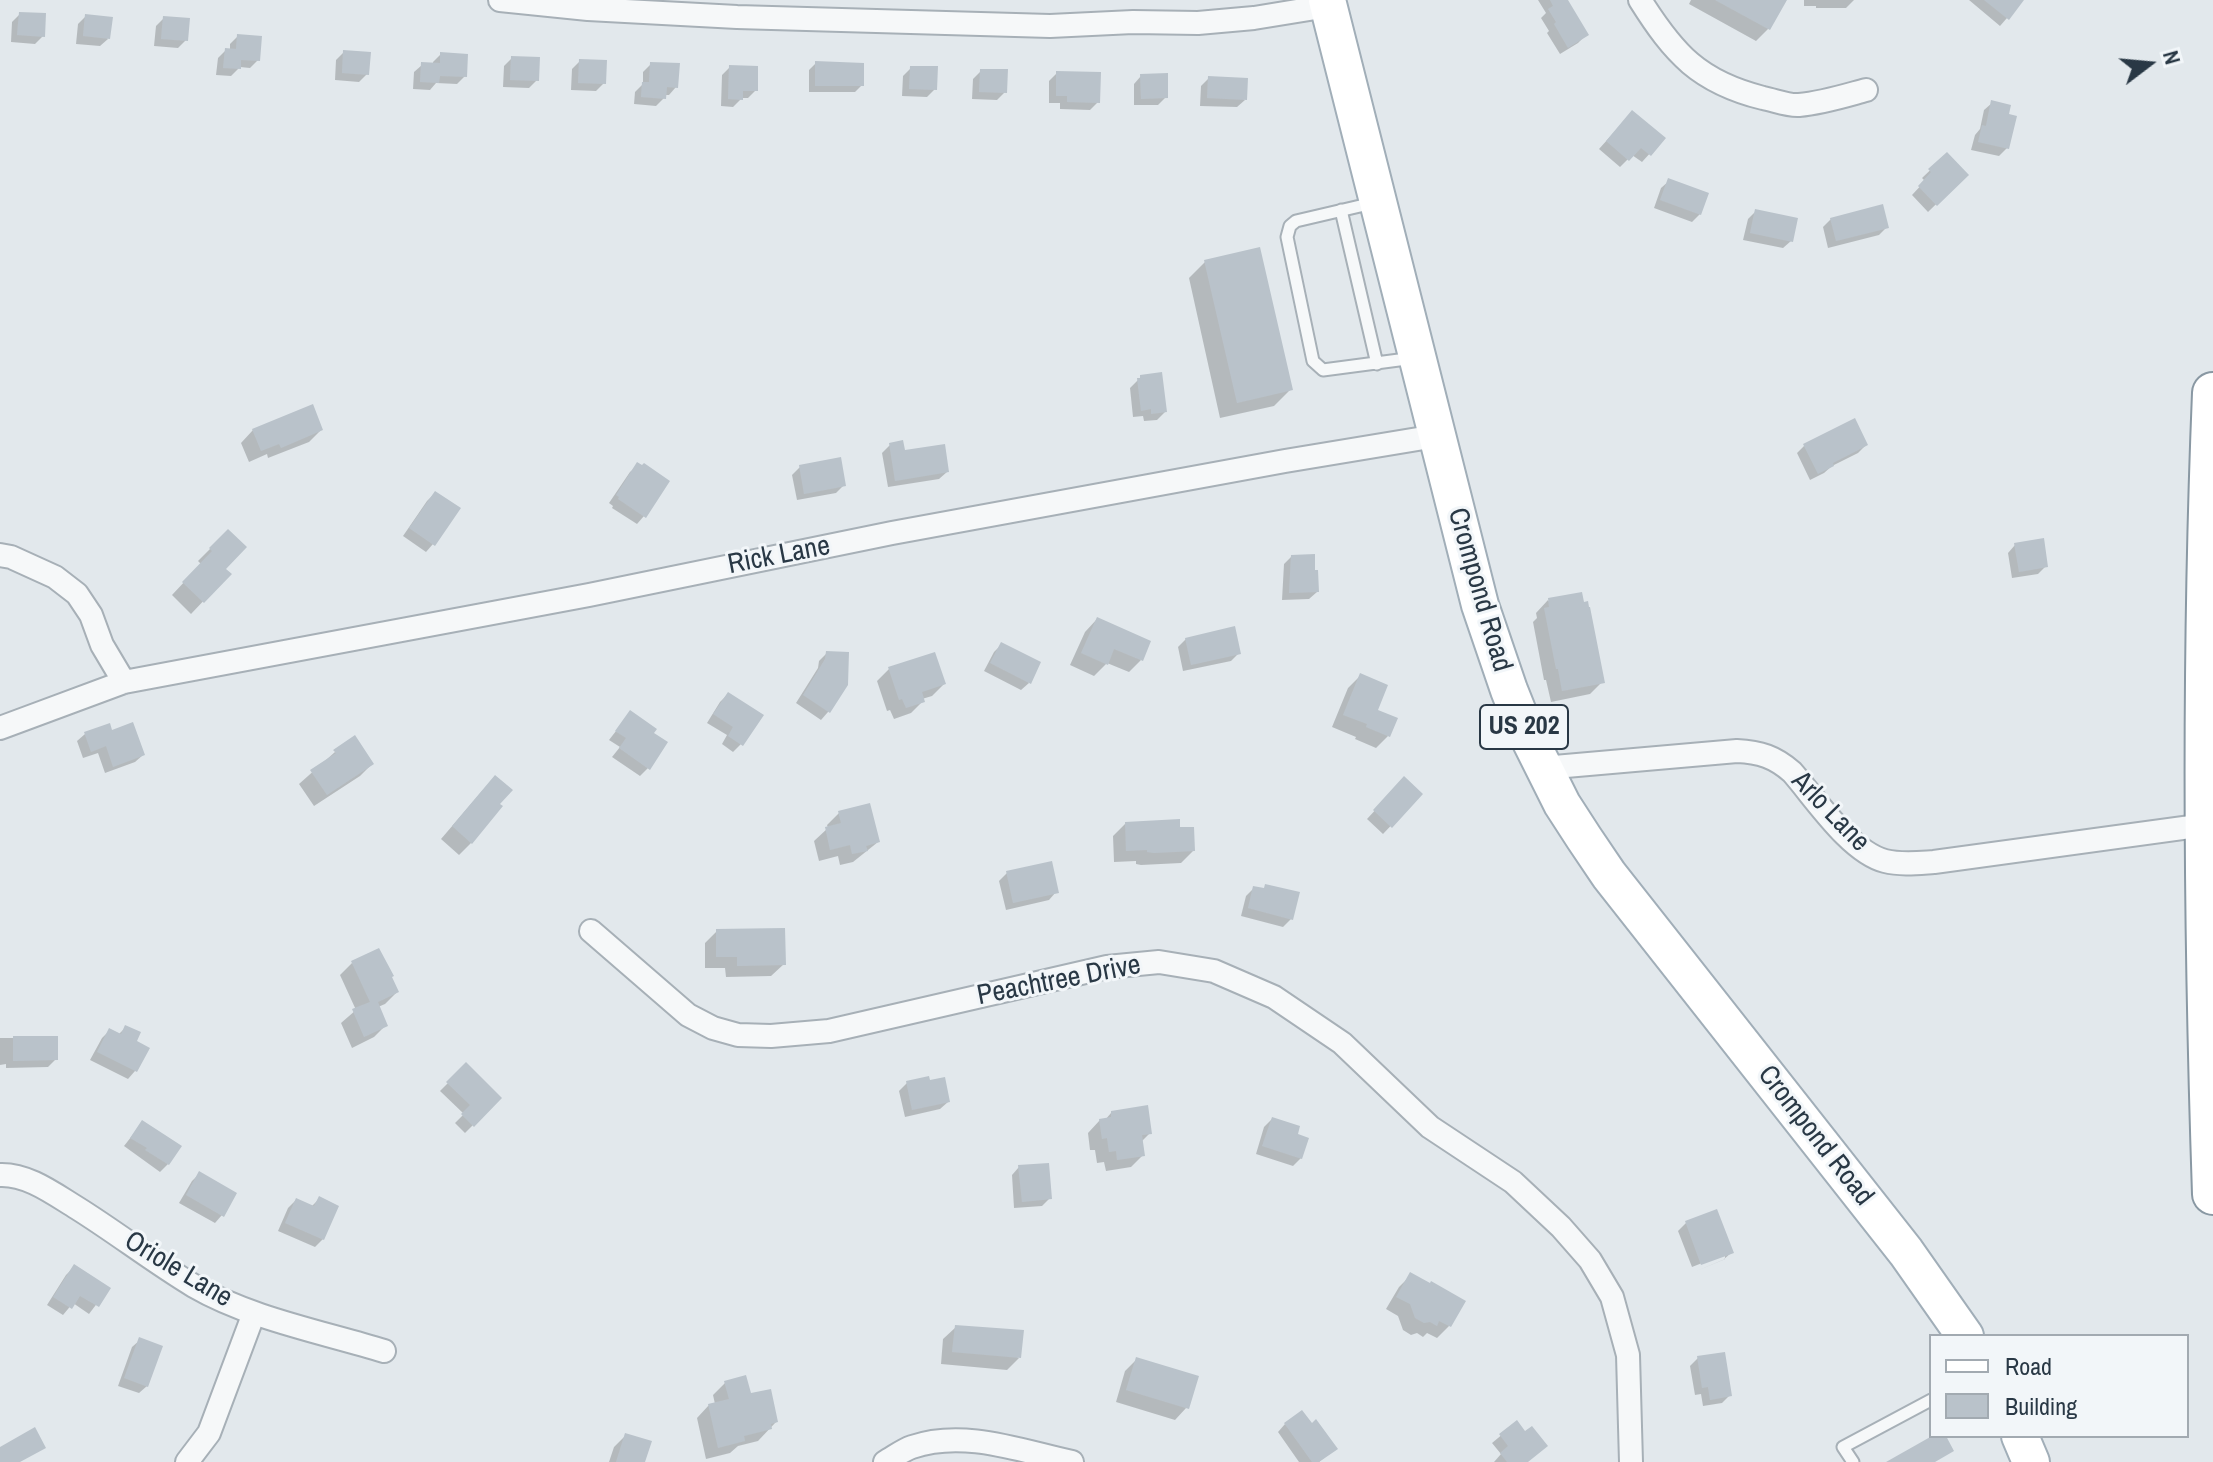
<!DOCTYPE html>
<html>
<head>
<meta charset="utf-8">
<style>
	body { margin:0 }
	#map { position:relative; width:2213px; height:1462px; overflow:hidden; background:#e2e8ec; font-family:"Archivo Narrow",sans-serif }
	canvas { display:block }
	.legend { position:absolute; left:1929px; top:1334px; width:260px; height:104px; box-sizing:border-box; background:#f2f6f9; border:2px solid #a2aab1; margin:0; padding:10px 14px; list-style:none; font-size:24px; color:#293845 }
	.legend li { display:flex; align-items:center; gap:16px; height:40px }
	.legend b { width:40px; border:2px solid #a2aab1 }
	.north { position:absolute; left:2109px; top:24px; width:80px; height:80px; -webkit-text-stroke:6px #f2f6f9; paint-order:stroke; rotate:74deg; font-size:22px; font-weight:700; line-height:32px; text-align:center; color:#293845 }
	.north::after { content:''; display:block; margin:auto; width:28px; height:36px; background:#293845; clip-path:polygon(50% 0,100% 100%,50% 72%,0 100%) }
</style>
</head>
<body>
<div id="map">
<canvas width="2213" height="1462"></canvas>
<ul class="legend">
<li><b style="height:10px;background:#fff"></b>Road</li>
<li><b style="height:22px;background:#b9c2ca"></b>Building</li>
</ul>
<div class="north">N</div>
</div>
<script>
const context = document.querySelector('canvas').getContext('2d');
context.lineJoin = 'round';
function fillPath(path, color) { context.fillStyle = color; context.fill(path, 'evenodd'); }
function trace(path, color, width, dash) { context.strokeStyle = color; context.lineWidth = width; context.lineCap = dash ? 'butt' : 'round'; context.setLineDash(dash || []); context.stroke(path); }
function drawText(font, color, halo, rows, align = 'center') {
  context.font = font + ' "Archivo Narrow",sans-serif'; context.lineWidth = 6; context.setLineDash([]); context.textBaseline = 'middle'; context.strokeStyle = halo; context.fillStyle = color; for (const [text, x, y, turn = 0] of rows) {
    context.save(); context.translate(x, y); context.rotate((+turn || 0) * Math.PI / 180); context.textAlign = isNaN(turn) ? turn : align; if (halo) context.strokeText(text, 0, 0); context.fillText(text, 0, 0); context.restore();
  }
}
const shadow = new Path2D(`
	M1538,0H1565L1586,35L1578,43L1560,54L1547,33L1549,31L1541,18L1546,13Z
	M1691,0H1774L1768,29L1756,41L1689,4Z
	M1804,0H1854L1846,8H1816V6H1804Z
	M1969,0H2017L2007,18L2000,26Z
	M20,14L43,36L35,44L11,42L12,22Z
	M86,16L108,39L100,46L76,44L78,24Z
	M164,18L186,40L178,48L154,46L156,26Z
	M238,36L258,60L250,68L240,67L231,76L216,75L218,58L226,50H230V44Z
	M344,52L367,74L359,82L335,80L336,60Z
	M441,54L465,76L457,84L436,83L430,90L413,89L414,72L422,65H433V62Z
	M512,58L537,80L529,88L503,87L504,66Z
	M580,61L604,83L596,91L571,90L572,69Z
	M816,63L862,85L855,92H809V70Z
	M651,64L676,87L669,95H664V98L656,106L634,104L635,92L643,84V72Z
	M729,68L756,90L748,98H742L733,107L721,106L722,75Z
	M911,68L935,89L927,97L902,96L903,76Z
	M981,71L1005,92L997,100L972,99L973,79Z
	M1057,73L1098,102L1090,110L1060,109V103H1049V81Z
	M1141,76L1166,97L1158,105H1134V84Z
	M1209,78L1245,100L1237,107L1200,106L1201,86Z
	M1992,103L2007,148L1999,156L1971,150L1975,135L1980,129L1984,110Z
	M1625,120L1663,139L1642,162L1632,155L1620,167L1599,149Z
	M1947,154L1966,175L1928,212L1912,195L1925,181L1922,178Z
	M1669,181L1700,214L1692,222L1654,208L1661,188Z
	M1756,211L1791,241L1783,248L1743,240L1748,219Z
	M1831,219L1887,227L1879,235L1828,248L1823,227Z
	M1205,262L1290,390L1274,406L1220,418L1189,278Z
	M1141,377L1165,412L1157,420L1144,421L1143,416L1133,417L1130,388Z
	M253,430H321L309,442L268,458L267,454L249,462L241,443Z
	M890,445L903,452L947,472L939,479L888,487L882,453Z
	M1866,445L1858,453L1832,466L1824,473L1810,480L1797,453L1804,446Z
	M638,465L644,516L637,524L612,508L613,506L609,503L630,472Z
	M800,467L844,485L836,493L797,500L792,475Z
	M435,493L433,544L426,552L403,536L427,501Z
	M228,531L223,569L229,574L191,614L172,595L201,564L198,561Z
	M2015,545L2046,566L2038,574L2012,578L2008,553Z
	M1291,557L1317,592L1309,599L1282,600L1284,564Z
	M1548,600L1602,682L1590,694L1551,702L1546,680H1544L1533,622L1537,618L1536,613Z
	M1097,619L1141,660L1129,672L1107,663L1094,676L1070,665L1085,632Z
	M1186,639L1239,653L1231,661L1183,671L1178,647Z
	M1002,644L1029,683L1021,690L984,671L994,652Z
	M827,653L846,685L828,712L821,720L796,703L818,668L819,661Z
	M889,669L944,684L932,696L922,699L923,701L911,713L894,719L890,710L887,711L877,681Z
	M1361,675L1388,736L1376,748L1355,739L1356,737L1332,727L1348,688Z
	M728,694L741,744L733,752L722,744L727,735L707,723L720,702Z
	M630,713L648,768L640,776L612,757L620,747L609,740Z
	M111,733L143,755L135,762L105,773L98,753L83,758L77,741L85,734Z
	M335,752L372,764L360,776L314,806L299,784Z
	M1404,779L1421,794L1383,834L1367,819Z
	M483,790L471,843L459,855L441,839Z
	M839,813L878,842L853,862L840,865L838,856L819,861L814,841L828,828L827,825Z
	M1125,824L1178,829L1193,851L1181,863L1141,865L1136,864V861L1114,862L1113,836Z
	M1007,873L1056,892L1049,900L1006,910L999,881Z
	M1254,888L1291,919L1283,927L1241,916L1246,896Z
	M717,931L784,964L771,976L726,977L725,968H705V943Z
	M352,963L397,992L385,1004L378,1007L386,1025L374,1037L352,1048L341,1023L356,1010L340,975Z
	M126,1027L134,1042L147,1049L135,1071L128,1079L90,1060L102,1038L109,1031L118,1035Z
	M0,1038H56V1059L48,1067L6,1068V1064L0,1065Z
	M466,1065L500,1098L465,1133L455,1123L464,1114L440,1091Z
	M907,1083L948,1102L940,1109L905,1117L899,1091Z
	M1111,1113L1150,1133L1141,1142L1143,1155L1131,1167L1106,1171L1104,1162L1097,1163L1095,1150H1090L1088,1133L1100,1120H1105Z
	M1272,1119L1301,1158L1293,1166L1256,1154L1264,1127Z
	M142,1123L168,1164L160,1172L124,1146Z
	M1019,1167L1050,1198L1042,1206L1014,1208L1012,1175Z
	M199,1174L222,1215L215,1223L179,1203L192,1181Z
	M319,1199L323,1239L315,1247L278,1231L288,1208L296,1200L311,1207Z
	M1686,1223L1731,1253L1723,1260L1694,1272L1725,1259V1254L1692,1267L1678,1231Z
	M74,1267L108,1289L89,1314L73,1303L63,1315L47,1305L66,1275Z
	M1411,1275L1463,1302L1449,1326L1437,1338L1427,1333L1423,1337L1417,1333L1411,1335L1403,1330L1398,1316L1386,1309L1399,1287Z
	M956,1327L1019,1358L1007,1370L941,1364L943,1339Z
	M140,1340L147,1386L139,1393L118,1386L132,1347Z
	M1698,1358L1730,1395L1722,1403L1703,1406L1701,1394L1695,1395L1690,1366Z
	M1137,1359L1187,1407L1175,1420L1116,1402L1125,1371Z
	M725,1383L750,1396L776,1422L758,1441L738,1446L730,1453L706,1459L697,1418L709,1405L715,1404L713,1395Z
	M1516,1423L1527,1462H1494L1501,1454L1492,1443Z
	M1285,1424L1335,1449L1319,1462H1299L1278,1432Z
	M626,1435L643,1462H609L614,1447Z`);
const building = new Path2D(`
	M1550,0H1568L1589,35L1568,48L1554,24L1556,22L1548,9L1553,6Z
	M1715,0H1787L1770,30Z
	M1984,0H2024L2009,20Z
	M19,12L46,13L45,37L17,35Z
	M85,14L113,17L110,39L83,36Z
	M163,16L190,18L188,41L161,39Z
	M237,34L262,36L260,61L241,60V69L223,68L225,48L236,49Z
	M343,50L371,52L369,75L342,73Z
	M440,52L468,54L467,77L440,76L439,83L420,82L421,62L440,63Z
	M511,56L540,57L539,81L510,80Z
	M579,59L607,60L606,84L578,83Z
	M815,61L864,63V86H815Z
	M650,62L680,63L678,88L667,87L666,99L641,97L642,82H649Z
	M729,65L758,66V91H743V100L728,99Z
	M910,66H938L937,90L909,89Z
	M980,69H1008L1007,93L979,92Z
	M1056,71L1101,72L1100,103L1067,102V96H1056Z
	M1168,73V98L1141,99L1140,74Z
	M1208,76L1248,78L1247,100L1207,98Z
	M1991,100L2011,105L2009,114L2017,116L2009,149L1978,142L1982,125L1986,126Z
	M1632,110L1666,138L1651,156L1641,148L1629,161L1606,141Z
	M1947,152L1969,175L1937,206L1918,186L1931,172L1928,169Z
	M1668,178L1709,193L1701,215L1660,200Z
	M1883,204L1889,228L1836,241L1830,218Z
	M1755,209L1798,218L1793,242L1750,233Z
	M1260,247L1293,390L1237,403L1204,260Z
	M1162,372L1167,412L1151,414V409L1141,411L1137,378H1140V375Z
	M313,404L323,430L281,448L279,444L261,451L252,429Z
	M1855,418L1868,445L1833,463L1834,466L1818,474L1803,444Z
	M903,440L905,450L945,444L949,472L895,481L889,443Z
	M841,457L846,486L804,494L799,465Z
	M637,462L642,465L644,463L670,481L646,518L618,499L619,497L616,495Z
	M435,491L461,508L435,546L409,528Z
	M228,529L247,547L226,569L232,574L204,603L182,582L212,551L209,548Z
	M2044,538L2048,567L2019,572L2014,543Z
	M1315,554V570H1318L1319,592L1289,593L1291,555Z
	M1582,592L1584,602L1588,601L1589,607H1590L1605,683L1562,691L1558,669H1556L1544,608L1549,607L1548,598Z
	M1097,617L1151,641L1143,661L1114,649L1108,665L1081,653Z
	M1235,626L1241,654L1191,665L1185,638Z
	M1001,642L1041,662L1031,684L990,663Z
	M826,651L849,652L848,685L830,713L803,695L825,659Z
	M935,652L946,684L922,692L925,702L906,708L902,699L899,700L888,667Z
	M1360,673L1388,685L1378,710L1398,718L1390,737L1366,727L1367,724L1343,715Z
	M728,692L764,715L743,746L728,736L733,727L713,714Z
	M630,710L657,729L654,733L668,742L650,770L619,748L626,738L615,731Z
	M133,722L145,755L113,767L106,746L91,752L84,732L110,723L112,730Z
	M355,735L374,764L327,795L310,770L336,753L333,750Z
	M495,775L513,790L500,804L503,806L472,844L452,826Z
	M1404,776L1423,794L1392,828L1373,810Z
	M870,803L880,842L866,846L868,851L852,854L850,845L830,850L825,827L841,823L838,811Z
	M1180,819V827H1194L1195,851L1154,853L1147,852V850L1126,851L1125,822Z
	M1052,861L1059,893L1013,903L1006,871Z
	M1265,884L1300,892L1293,920L1248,908L1253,886L1264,888Z
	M785,928L786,965L737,966V957H716V929Z
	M379,948L394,976L392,977L399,992L378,1002L388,1026L364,1037L352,1009L370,1002L351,961Z
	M125,1025L141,1032L137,1041L150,1048L137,1072L97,1052L109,1028L121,1034Z
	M13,1036H58V1060L13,1061Z
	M466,1062L502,1098L474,1127L461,1114L470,1105L446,1082Z
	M929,1076L930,1080L945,1077L950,1102L912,1110L906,1081Z
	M1148,1105L1152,1134L1142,1135L1145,1156L1117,1160L1116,1151L1109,1152L1107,1138L1102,1139L1099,1119L1111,1117V1111Z
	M1272,1117L1300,1126L1298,1134L1309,1138L1302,1159L1262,1146Z
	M142,1120L182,1146L169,1165L145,1150L147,1148L130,1138Z
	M1049,1163L1052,1199L1022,1202L1018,1165Z
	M199,1171L237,1193L224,1217L186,1195Z
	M319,1196L339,1206L324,1240L285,1223L296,1198L314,1206Z
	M1717,1209L1734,1253L1701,1265L1685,1221Z
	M74,1264L111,1288L99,1307L80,1296L72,1309L53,1297Z
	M1410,1272L1430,1283L1431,1281L1466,1301L1451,1327L1439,1321L1437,1326L1430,1322L1424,1323L1415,1318L1410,1304L1396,1297Z
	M955,1325L1024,1330L1021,1358L952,1352Z
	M139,1337L163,1346L148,1387L124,1378Z
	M1725,1352L1732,1396L1710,1400L1708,1387L1702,1388L1697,1356Z
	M1136,1357L1199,1376L1189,1409L1126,1390Z
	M746,1375L751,1393L771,1389L778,1422L771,1424L772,1429L744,1436L745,1441L718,1448L708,1404L729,1399L724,1381Z
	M1302,1410L1312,1423L1316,1419L1338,1449L1319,1462H1312L1284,1423Z
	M1517,1420L1525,1431L1532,1426L1548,1446L1528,1462H1507L1500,1453L1508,1446L1499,1434Z
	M35,1427L46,1448L20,1462H0V1447Z
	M625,1433L652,1441L645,1462H616Z
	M1932,1436H1946L1954,1451L1935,1462H1886Z`);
const lane = new Path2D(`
	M1373,203L1296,221L1290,226L1287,237L1313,361L1323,370L1414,358
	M1341,210L1377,364
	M1853,1462L1843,1447L1931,1400`);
const street = new Path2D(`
	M500,0L588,9L737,17L1050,26L1133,22L1198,23L1254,18L1328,6
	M1640,0C1674,54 1699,82 1763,98C1774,100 1788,106 1799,105C1822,103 1844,96 1866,90
	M0,555L11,557L55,577L77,594L91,615L102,645L124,682
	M0,728L124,682L589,595L892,533L1285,461L1436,436
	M1543,768L1737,751C1760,752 1775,757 1792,772C1815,798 1850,852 1885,861C1901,865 1918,863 1934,862L2213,824
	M591,931L688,1015L713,1028L738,1035L771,1036L829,1031L1107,967L1159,962L1214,971L1274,997L1342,1043L1430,1127L1513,1182L1561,1227L1590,1260L1612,1297L1628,1355L1631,1462
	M0,1175C28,1174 54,1194 77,1208C117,1233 154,1262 194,1286C249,1318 322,1332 384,1351
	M187,1462L209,1433L254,1313
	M885,1462C894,1457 903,1450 912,1447C964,1429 1021,1451 1072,1462`);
const primary = new Path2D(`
	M1327,0L1480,605L1509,690L1525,730L1562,804L1584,838L1609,875L1906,1252L1965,1336
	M2020,1436L2031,1462`);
const highway = new Path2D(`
	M2213,393C2202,660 2204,927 2213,1194`);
const shields = [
	[1524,727,88]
];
const shieldNames = [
	["US 202",1524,727]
];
const streetNames = [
	["Rick Lane",779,556,-11],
	["Crompond Road",1479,590,74],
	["Arlo Lane",1830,812,46],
	["Peachtree Drive",1059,981,-11],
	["Crompond Road",1815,1136,52],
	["Oriole Lane",178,1270,31]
];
fillPath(shadow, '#0003');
fillPath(building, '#b9c2ca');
trace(lane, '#a7b0b7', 15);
trace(street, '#a7b0b7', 26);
trace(primary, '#a1aeb8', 40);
trace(highway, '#8998a3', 44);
trace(lane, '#f6f8f9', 11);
trace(street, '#f6f8f9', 22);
trace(primary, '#fff', 36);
trace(highway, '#fff', 40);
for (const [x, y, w] of shields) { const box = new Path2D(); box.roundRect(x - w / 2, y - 22, w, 44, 6); context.fillStyle = '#f2f6f9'; context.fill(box); trace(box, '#293845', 2); }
drawText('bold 26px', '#293845', null, shieldNames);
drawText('28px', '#293845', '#f2f6f9', streetNames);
</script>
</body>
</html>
